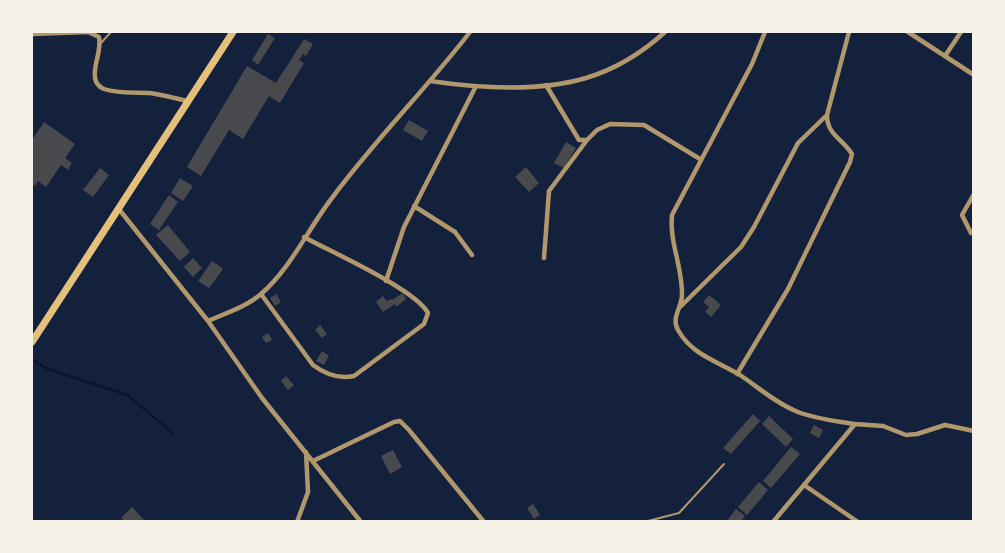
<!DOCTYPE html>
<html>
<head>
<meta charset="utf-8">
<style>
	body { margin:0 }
	#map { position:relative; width:1005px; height:553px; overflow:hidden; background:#14213d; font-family:"PT Sans Narrow",sans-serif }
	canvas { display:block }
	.frame { position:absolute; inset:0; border:33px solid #f6f1e7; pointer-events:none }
</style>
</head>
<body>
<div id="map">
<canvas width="1005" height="553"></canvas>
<div class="frame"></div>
</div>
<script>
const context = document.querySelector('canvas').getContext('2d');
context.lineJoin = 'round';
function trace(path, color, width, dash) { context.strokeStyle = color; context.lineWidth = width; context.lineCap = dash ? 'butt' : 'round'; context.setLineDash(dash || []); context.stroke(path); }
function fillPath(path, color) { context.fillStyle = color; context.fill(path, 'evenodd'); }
const stream = new Path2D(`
	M32,359L45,368L127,395L173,433`);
const building = new Path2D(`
	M268,34L275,38L258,65L252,60Z
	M304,39L313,44L306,56L303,54L299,60L304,63L280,103L269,96L243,139L229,130L201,176L187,167L247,66L276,83Z
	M409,120L428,131L422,141L403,130Z
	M44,122L75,144L65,158L72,163L68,170L61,165L46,187L38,181L35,186L32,183V140Z
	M566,142L576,148L564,168L554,163Z
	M526,167L539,183L529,192L515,177Z
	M100,168L109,175L93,197L83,190Z
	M180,178L193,186L183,201L171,193Z
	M169,195L178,202L159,230L150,224Z
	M168,225L190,252L180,261L156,235Z
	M193,258L202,268L193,277L184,267Z
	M212,261L223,269L209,288L198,281Z
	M403,293L406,299L396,307L395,304L383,312L376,302L383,296L387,301L391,299L392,300Z
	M276,294L281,302L275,306L270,298Z
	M709,295L721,305L711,317L705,312L709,307L703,302Z
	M320,325L327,334L322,338L315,330Z
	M268,333L272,340L266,343L262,337Z
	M322,351L329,356L324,365L316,361Z
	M286,376L294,385L288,390L281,381Z
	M753,414L760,421L731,454L723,448Z
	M769,416L793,439L786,447L762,424Z
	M814,425L823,430L819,438L810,433Z
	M791,447L800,454L771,488L763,481Z
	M393,450L402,467L390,474L381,456Z
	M759,482L768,490L747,515L738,507Z
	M533,504L540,515L534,519L527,508Z
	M132,507L146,522H125L121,518Z
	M736,509L745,516L740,522H726Z`);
const service = new Path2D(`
	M101,43L111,32
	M644,522L679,513L724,464`);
const minor = new Path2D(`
	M88,32L99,37C102,51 93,64 95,78C96,83 99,87 104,89C118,94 136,92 150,93C163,95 175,98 187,101
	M765,32L752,64L672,215C669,242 683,268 682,296C681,308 671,319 678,330C692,355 717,361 740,375C758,387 777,404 798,412C816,419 836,421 855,424
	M908,32L974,75
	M32,34L88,32
	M945,56L961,32
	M430,81C478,88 539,92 586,78C616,69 643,52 665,32
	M546,85L579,140H587L597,130L610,124L644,125L700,159
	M414,206L455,232L472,255
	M118,208L208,321L262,398L361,522
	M971,233L962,215L974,194
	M544,258L549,191L587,140
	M386,281L404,227L475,88
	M261,294L313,365C325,374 340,379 354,376L424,324L428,313C415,289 331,252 304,237
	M679,308L741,247L754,227L798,143L827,115
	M208,321C226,313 246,307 261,294C291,268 308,229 332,198C375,140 426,89 470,32
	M737,374L788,289L850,162L852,154C842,138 827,135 827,115L849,32
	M313,461L394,422L400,421L409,430L484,522
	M804,485L858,522
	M297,522L308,492L306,452
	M773,522L855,424L883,426L906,435L917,434L945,425L974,431`);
const secondary = new Path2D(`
	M32,342L233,32`);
trace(stream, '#0b132b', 2);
fillPath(building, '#48494c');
trace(service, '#b1986c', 2);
trace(minor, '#b1986c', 4.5);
trace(secondary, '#e5c07b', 7);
</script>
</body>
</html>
